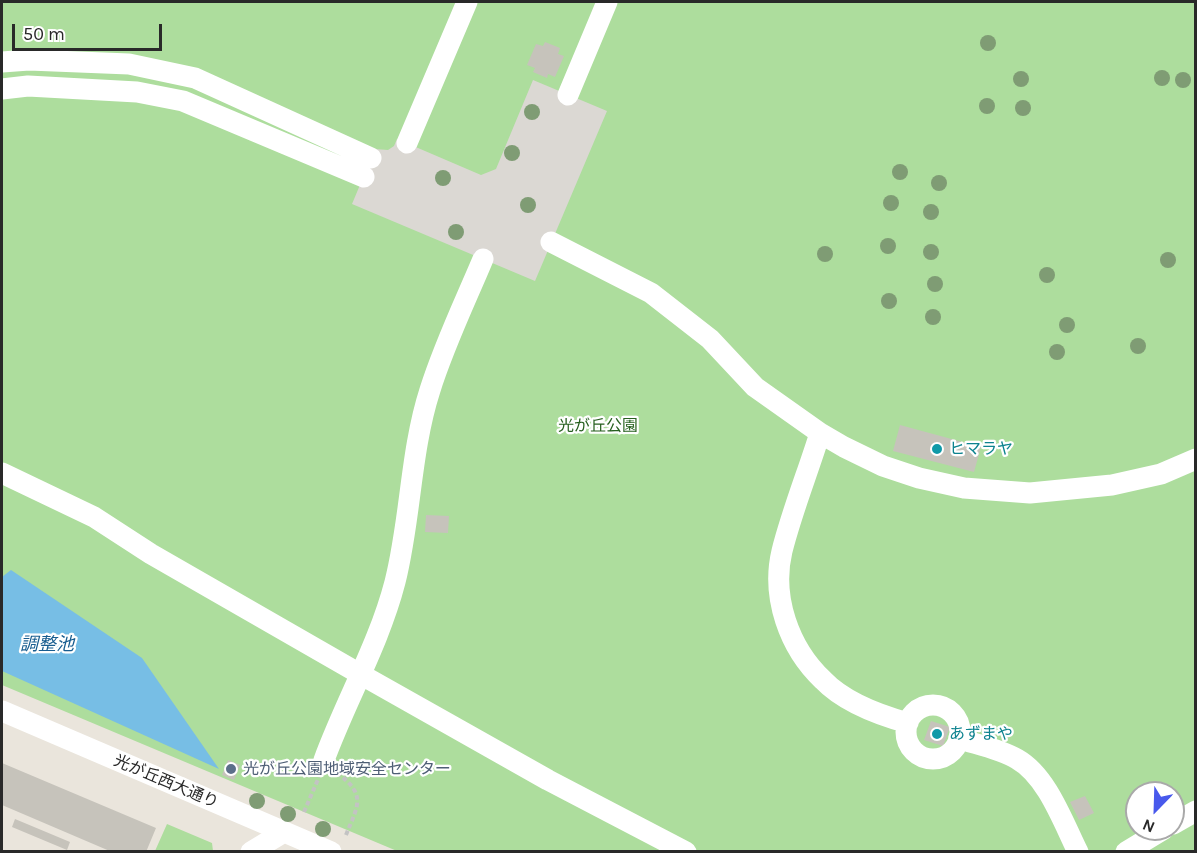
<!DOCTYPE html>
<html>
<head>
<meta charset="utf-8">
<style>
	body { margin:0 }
	#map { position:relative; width:1197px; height:853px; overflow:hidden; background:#eae5dc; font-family:Karla,sans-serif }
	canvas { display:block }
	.frame { position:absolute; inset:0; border:3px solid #292929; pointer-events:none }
	.north { position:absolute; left:1125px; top:781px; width:60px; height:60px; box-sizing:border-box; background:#fff; border:2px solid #a9a9a9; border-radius:50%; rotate:203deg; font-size:16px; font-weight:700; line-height:24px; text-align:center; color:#292929 }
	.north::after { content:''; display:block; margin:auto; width:21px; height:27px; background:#4859ec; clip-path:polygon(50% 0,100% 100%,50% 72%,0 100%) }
	.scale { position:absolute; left:12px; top:24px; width:150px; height:27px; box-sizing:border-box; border:3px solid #292929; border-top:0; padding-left:8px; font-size:18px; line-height:21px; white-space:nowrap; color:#292929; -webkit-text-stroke:4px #fff; paint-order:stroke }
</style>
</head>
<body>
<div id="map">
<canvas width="1197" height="853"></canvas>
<div class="frame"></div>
<div class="north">N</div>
<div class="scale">50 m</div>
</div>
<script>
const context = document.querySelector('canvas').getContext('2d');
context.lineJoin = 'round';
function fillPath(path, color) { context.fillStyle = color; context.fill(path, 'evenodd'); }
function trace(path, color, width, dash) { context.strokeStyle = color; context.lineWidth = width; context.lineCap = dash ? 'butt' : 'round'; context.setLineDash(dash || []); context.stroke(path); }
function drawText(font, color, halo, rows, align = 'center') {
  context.font = font + ' Karla,"Noto Sans JP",sans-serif'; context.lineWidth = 4.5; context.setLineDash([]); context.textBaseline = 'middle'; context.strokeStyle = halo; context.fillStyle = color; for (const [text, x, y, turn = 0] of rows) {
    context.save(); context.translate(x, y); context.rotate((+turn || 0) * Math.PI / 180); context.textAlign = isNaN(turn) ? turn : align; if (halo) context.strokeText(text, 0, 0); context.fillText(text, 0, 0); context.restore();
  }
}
const green = new Path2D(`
	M2,2H1195V851H397L2,685ZM1137,793H1173V829H1137Z
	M167,824L212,843L213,851H155Z`);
const plaza = new Path2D(`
	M533,80L607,111L535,281L352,204L375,149L388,150L394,146L397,139L481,175L496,169Z`);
const water = new Path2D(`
	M11,570L142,658L219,769L2,671V577Z`);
const building = new Path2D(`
	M545,42L560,48L558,54L564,56L555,77L548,74L547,78L533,72L535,68L527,65L536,44L543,46Z
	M900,425L981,447L974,472L893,451Z
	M426,515L449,516L448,533L425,532Z
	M931,721L950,727L943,746L924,740Z
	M228,760L240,765L234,780L222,775Z
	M2,763L156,828L146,852H112L2,805Z
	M1085,796L1094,813L1079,820L1070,802Z
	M15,819L70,842L67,850L12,827Z`);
const path = new Path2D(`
	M337,773C367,795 358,805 346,835
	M304,812L319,777`);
const minor = new Path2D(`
	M2,62L29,60L129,64L195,78L371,158
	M2,89L28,86L137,92L183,101L364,177
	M568,95L607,2
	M407,143L467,2
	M551,242L651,293L710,339L755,387L820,433L844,447L883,466L919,478L964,488L1030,493L1112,485L1161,474L1196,459
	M820,433C808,472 792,511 782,551C771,597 789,648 823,680C844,702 879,715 908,723
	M2,473L94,517L151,554L360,674L548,780L686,852
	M906 732a27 27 0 1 1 54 0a27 27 0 1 1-54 0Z
	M2,711L331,852
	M960,739C979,745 1000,749 1017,759C1047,776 1063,822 1078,852
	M324,760C346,700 379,644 395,582C411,519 410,452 430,390C444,345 465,302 483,259
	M1173,824L1196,811
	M251,852L284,832
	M1126,852L1164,829`);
const trees = [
	[988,43],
	[1162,78],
	[1021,79],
	[1183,80],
	[987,106],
	[1023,108],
	[532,112],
	[512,153],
	[900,172],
	[443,178],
	[939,183],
	[891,203],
	[528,205],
	[931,212],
	[456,232],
	[888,246],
	[931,252],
	[825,254],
	[1168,260],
	[1047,275],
	[935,284],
	[889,301],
	[933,317],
	[1067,325],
	[1138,346],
	[1057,352],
	[257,801],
	[288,814],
	[323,829]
];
const markers = [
	[937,449,6,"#0f9aa8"],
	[937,734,6,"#0f9aa8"],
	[231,769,6,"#5c6f8a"]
];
const parkNames = [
	["光が丘公園",598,426]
];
const cultureNames = [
	["ヒマラヤ",949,449],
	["あずまや",949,734]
];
const serviceNames = [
	["光が丘公園地域安全センター",243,769]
];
const streetNames = [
	["光が丘西大通り",166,782,23]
];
const waterNames = [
	["調整池",47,645]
];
fillPath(green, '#addd9d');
fillPath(plaza, '#dbd8d3');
fillPath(water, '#77bee5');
fillPath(building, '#c6c3bb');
trace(path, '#c3c3c3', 4, [4.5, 3]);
trace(minor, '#fff', 21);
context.fillStyle = '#7f9c74';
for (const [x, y] of trees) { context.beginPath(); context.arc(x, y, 8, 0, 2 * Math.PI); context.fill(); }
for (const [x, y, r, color] of markers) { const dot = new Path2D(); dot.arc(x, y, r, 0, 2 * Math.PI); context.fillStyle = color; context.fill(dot); trace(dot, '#fff', 2); }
drawText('16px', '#27601f', '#fff', parkNames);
drawText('16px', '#0d838f', '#fff', cultureNames, 'left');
drawText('16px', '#4e5e75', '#fff', serviceNames, 'left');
drawText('16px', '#292929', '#fff', streetNames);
drawText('italic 18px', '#175c8f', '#fff', waterNames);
</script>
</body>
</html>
